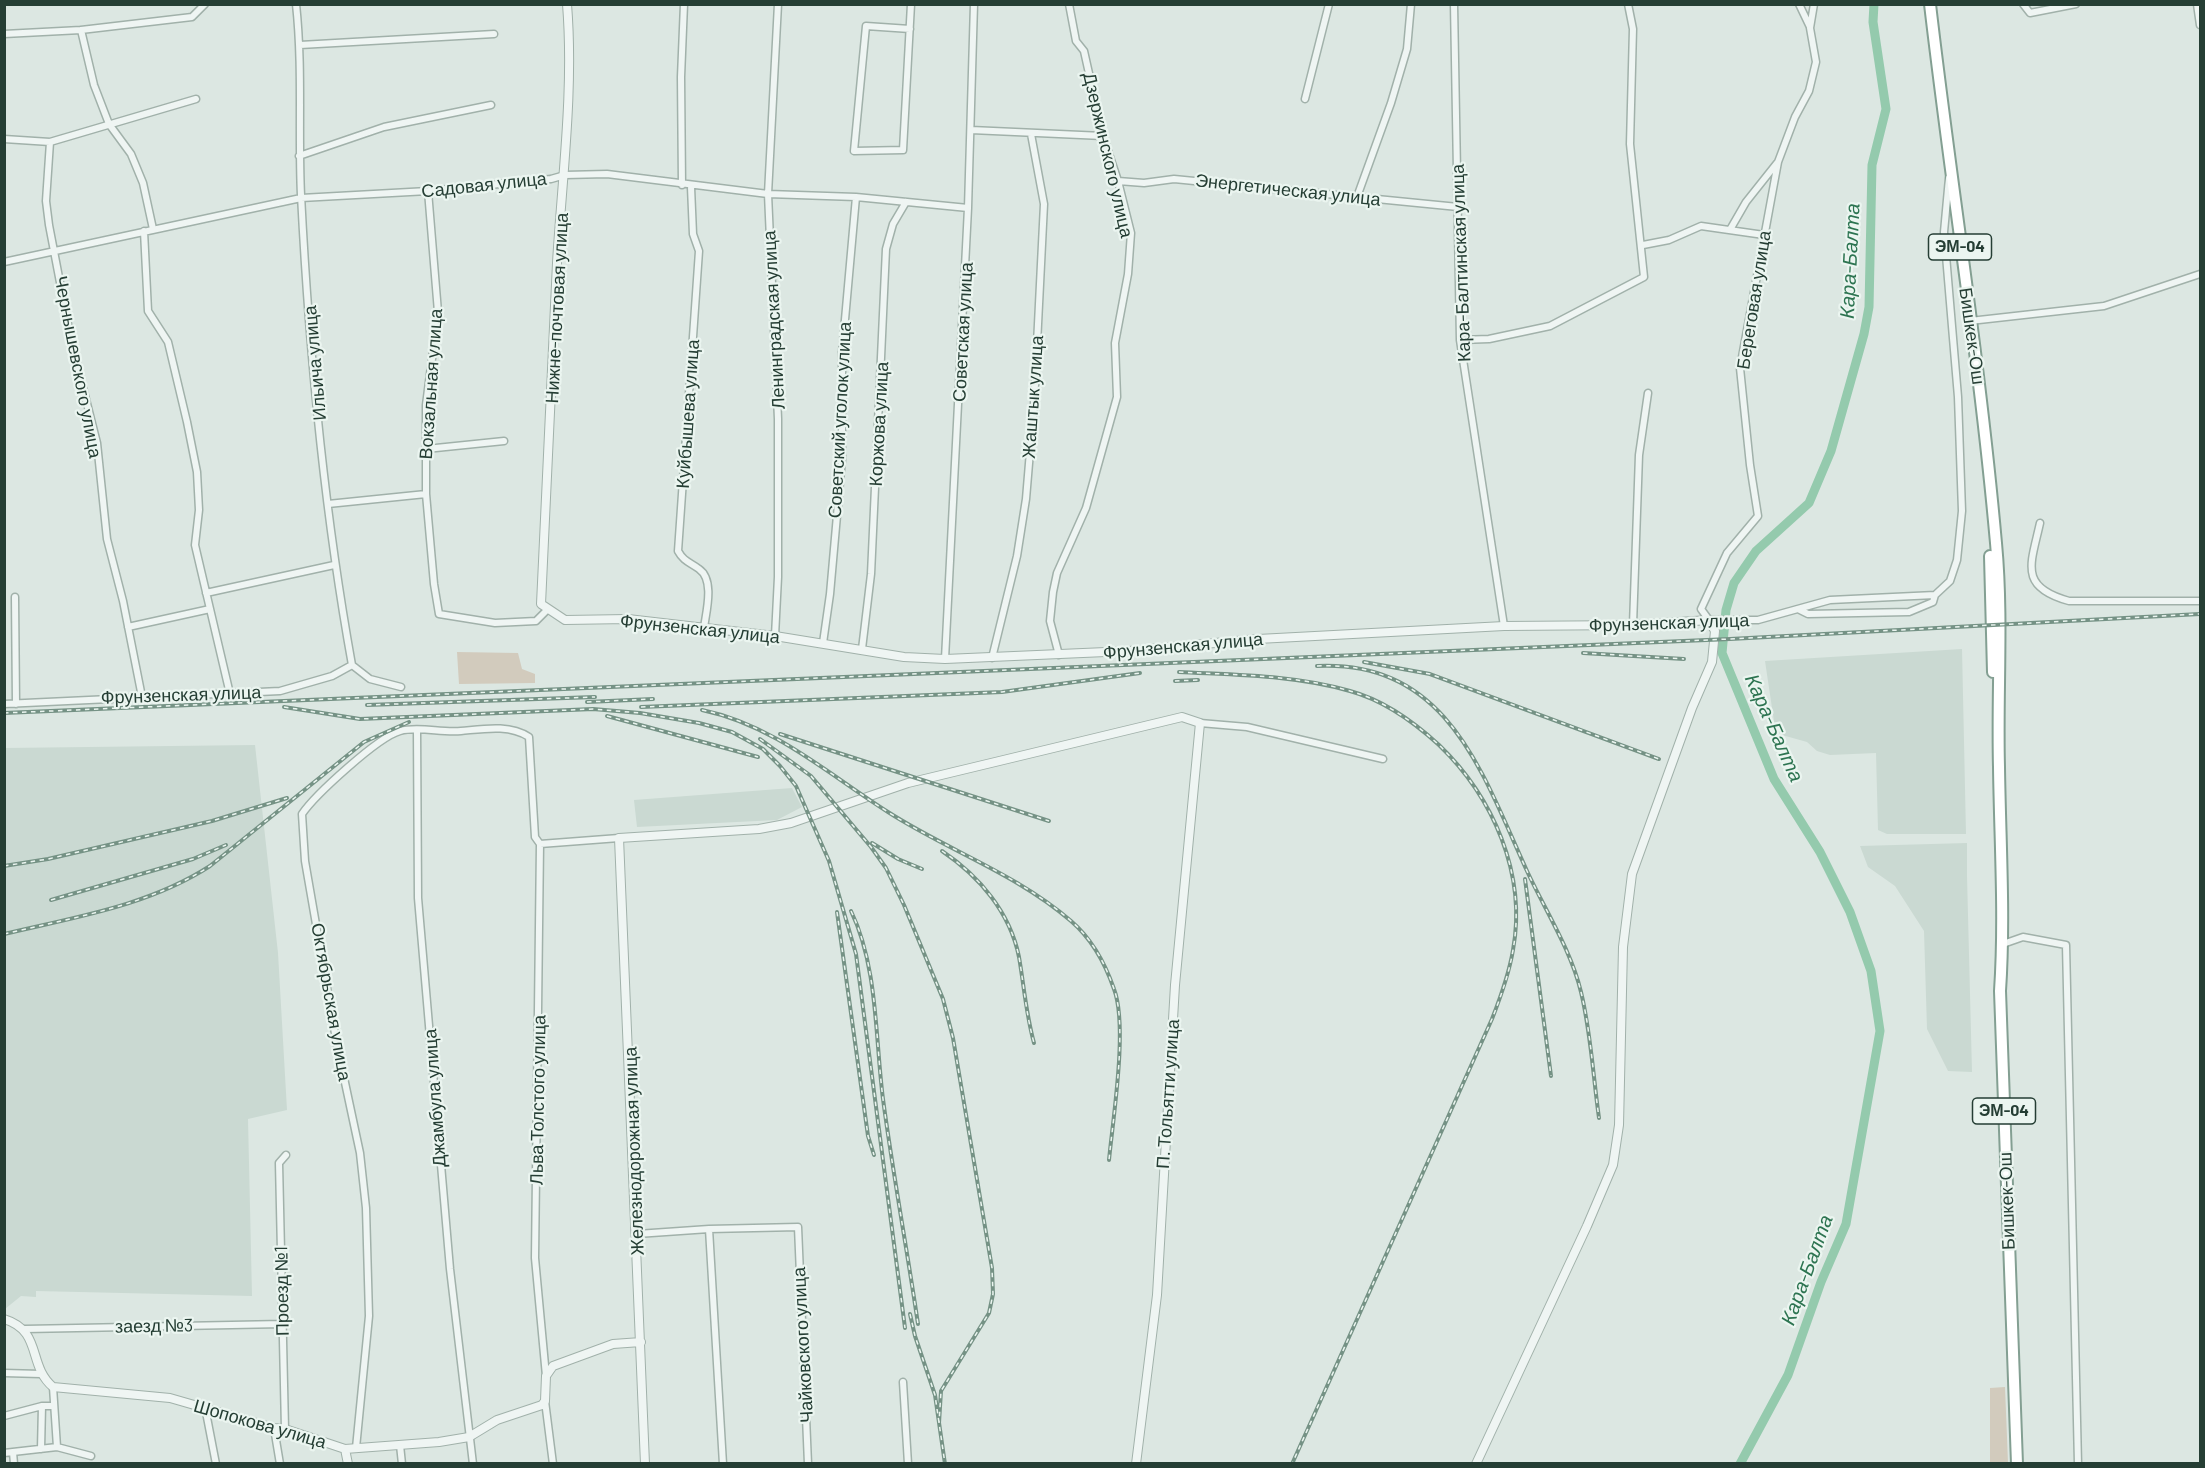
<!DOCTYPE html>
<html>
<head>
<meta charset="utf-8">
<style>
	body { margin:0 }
	#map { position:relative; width:2205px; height:1468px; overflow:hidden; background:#dce7e2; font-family:Barlow,sans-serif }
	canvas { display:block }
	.frame { position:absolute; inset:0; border:6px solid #253e34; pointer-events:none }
</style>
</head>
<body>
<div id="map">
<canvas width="2205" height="1468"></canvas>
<div class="frame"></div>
</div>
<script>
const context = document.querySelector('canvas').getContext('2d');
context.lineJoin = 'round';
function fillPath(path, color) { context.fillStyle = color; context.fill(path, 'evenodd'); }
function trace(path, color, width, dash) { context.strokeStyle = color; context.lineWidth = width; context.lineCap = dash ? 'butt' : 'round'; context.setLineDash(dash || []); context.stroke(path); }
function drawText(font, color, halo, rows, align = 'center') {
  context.font = font + ' Barlow,sans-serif'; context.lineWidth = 4.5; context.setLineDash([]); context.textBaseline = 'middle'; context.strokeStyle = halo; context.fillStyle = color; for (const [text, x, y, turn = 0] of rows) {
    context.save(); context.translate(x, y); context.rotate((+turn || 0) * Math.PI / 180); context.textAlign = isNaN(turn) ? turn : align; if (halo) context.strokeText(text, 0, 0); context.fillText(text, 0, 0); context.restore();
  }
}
const built = new Path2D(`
	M1962,649L1966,834H1887L1878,830L1876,753L1830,755L1817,751L1807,742L1782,735L1775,728L1765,661Z
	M255,745L278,953L287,1110L248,1119L252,1296L36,1291V1297L21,1296L5,1309V748Z
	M792,788L802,807L777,820L637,827L634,800Z
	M1967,843V876L1972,1072L1948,1071L1927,1029L1924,931L1895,886L1868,867L1860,846Z`);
const green = new Path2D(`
	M457,652L518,653L522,669L535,674V683L459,684Z
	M2005,1387L2008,1463H1990V1388Z`);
const river = new Path2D(`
	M1740,1464L1788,1375L1821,1282L1846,1224L1880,1031L1871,971L1850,912L1820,852L1774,779L1722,653L1726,610L1734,583L1756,551L1809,503L1831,451L1864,334L1869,307L1872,165L1886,109L1873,22L1874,4`);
const minor = new Path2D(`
	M296,4C303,68 298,131 301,195C309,352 324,510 352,665L370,679L401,687
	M1454,4L1460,340L1504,626
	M1799,4L1810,27
	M1814,4L1810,28L1816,62L1809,91L1795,117L1778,162L1740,368L1750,465L1758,516L1727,553L1701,609L1709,620H1758L1830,600L1935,595
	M2023,4L2030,13L2076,4
	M2197,4L2200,25
	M910,29L866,26L854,151L903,150L911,4
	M81,30L94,85L109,124L131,154L143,183L153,229
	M4,34L81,30L192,17L205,4
	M300,45L494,34
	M1305,99L1329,4
	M971,130L1103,136
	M4,139L50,142L196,99
	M50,142L46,201L49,225L71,340L97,443L107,539L123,601L142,697
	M299,156L384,127L491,105
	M1118,181L1144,183L1174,179L1458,207
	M682,185L681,77L684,4
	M691,187L693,234L699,251L678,551C684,562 690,562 699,569C715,580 706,612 704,628
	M428,191L438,312L426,405V494L434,584L439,614L495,623L536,621L547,610
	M1357,197L1391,103L1407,49L1411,4
	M1731,228L1746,202L1777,163
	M144,231L148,311L168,342L187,422L197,472L199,510L195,545L230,694
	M1643,245L1669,240L1701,226L1764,235
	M4,262L301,198L428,191L551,179L565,175L607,174L768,194L856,197L968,208
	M1970,321L2104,306L2200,274
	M1460,340L1489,339L1550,326L1644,277L1630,144L1633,29L1628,4
	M426,449L504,441
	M328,504L426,494
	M2040,523C2031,564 2018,587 2069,601H2200
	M206,593L334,565
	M15,597L16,704
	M1798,609L1808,614L1909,612L1933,602L1935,595L1950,581L1957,560L1962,511L1958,397L1944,232L1949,178
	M1633,625L1639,455L1648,393
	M128,627L210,609
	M775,636L778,577V419L768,194L778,4
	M823,643L830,594L842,459V353L856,197
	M862,649L871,574L886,249L893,224L906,202
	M1059,655L1050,621L1053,592L1057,573L1086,508L1117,397L1115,343L1128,274L1131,233L1118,181L1103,136L1084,51L1076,41L1069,4
	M992,658L1017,556L1026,499L1034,404L1044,204L1031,134
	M945,659L968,208L974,4
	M4,704L280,691L332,676L352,665
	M1200,723L1247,727L1383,759
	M417,730L418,898L450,1269L473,1464
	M540,844L619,838
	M2003,944L2023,937L2066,945L2078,1464
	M709,1229L723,1464
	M637,1234L709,1229L798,1227L808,1464
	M25,1329L283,1324
	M4,1373L41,1374
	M903,1382L908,1464
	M53,1387L57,1447
	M545,1401L553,1464
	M205,1407L216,1464
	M4,1416L42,1406H53
	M274,1428L280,1464
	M285,1429L279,1163L286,1155
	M400,1445L402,1464
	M356,1448L369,1316L366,1208L360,1153L337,1045L305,861L302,814C315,795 378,737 400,731C419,726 441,733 461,731C483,729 509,724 529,737L535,837L540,844L535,1258L546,1376
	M41,1449L42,1406
	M13,1452L14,1464
	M4,1453L57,1447L91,1456`);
const tertiary = new Path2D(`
	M567,4C574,90 562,178 557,263C551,377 547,490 541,604L565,620L628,619L775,636L904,657L945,659L1129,651L1258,639L1504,626L1633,625L1709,620L1715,631L1712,662L1692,708L1632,874L1623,947L1619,1125L1613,1165L1587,1226L1476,1464
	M4,1319C43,1331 27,1365 53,1387L170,1398L274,1428L285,1429L345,1449L439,1442L469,1437L497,1420L542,1405L545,1401L546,1376L553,1366L613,1344L641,1342
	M345,1449L348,1464
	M645,1464L619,838L759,829L791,823L908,783L1182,717L1200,723L1175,985L1157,1295L1136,1464`);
const trunk = new Path2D(`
	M1930,4C1951,184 1980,363 1996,543C2003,618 1997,692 1999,767C2000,842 2005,916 2000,991L2017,1464
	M1990,556L1993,672`);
const rail = new Path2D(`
	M1583,653L1684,659
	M1364,662L1430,674L1659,759
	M1317,666C1448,660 1482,773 1527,871C1545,910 1571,950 1581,992C1591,1033 1593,1076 1599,1118
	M1179,672C1236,675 1296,675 1350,691C1383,700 1414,722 1439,745C1493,797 1527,874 1513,950C1509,974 1501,996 1492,1019L1292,1464
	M1175,681L1198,680
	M587,702L653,699
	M367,705L595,697
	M284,707L360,719L593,709L640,713L699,723L732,732L763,749L780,766L796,786L829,861L856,954L905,1328
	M641,707L1002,692L1140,673
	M702,710C774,725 828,774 888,812C947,850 1017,874 1071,921C1092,939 1105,963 1114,989C1128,1026 1113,1118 1109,1160
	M4,713L1730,639L2200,614
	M607,716L758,757
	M780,734L1049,821
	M760,739L811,776L871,847L886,868L904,905L943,999L953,1038L992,1268L993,1294L989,1313L941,1391L939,1423
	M872,843L898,859L922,869
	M942,851C979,876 1010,912 1019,957C1024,986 1026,1014 1034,1043
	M4,866L48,859L212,821L287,798
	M1525,879L1551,1076
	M51,900L193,859L226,845
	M851,911C878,967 875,1037 883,1099C893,1174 907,1249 918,1324
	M837,912L868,1136L874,1155
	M4,934C75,917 148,906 210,866L364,742L409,722
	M910,1314L915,1336L935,1395L945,1464`);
const shields = [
	[1960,247,63],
	[2004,1111,63]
];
const shieldNames = [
	["ЭМ-04",1960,247],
	["ЭМ-04",2004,1111]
];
const streetNames = [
	["Дзержинского улица",1108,155,77],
	["Садовая улица",484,185,-6],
	["Энергетическая улица",1288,190,6],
	["Кара-Балтинская улица",1461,263,-92],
	["Береговая улица",1754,300,-81],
	["Нижне-почтовая улица",557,308,-87],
	["Ленинградская улица",774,320,-93],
	["Советская улица",963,332,-87],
	["Бишкек-Ош",1972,336,82],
	["Ильича улица",315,363,-95],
	["Чернышевского улица",78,367,79],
	["Вокзальная улица",431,384,-86],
	["Жаштык улица",1033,397,-86],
	["Куйбышева улица",688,414,-86],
	["Советский уголок улица",840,420,-87],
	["Коржова улица",879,424,-87],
	["Фрунзенская улица",1669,623,-2],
	["Фрунзенская улица",700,629,6],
	["Фрунзенская улица",1183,646,-5],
	["Фрунзенская улица",181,695,-2],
	["Октябрьская улица",331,1002,80],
	["П. Тольятти улица",1168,1094,-86],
	["Джамбула улица",435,1098,-94],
	["Льва Толстого улица",538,1100,-89],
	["Железнодорожная улица",634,1151,-92],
	["Бишкек-Ош",2007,1201,-92],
	["Проезд №1",282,1291,-91],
	["заезд №3",154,1326,-1],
	["Чайковского улица",803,1345,-93],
	["Шопокова улица",260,1424,16]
];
const waterNames = [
	["Кара-Балта",1850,261,-87],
	["Кара-Балта",1774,728,66],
	["Кара-Балта",1807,1270,-70]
];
fillPath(built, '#cad9d2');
fillPath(green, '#d2cbbd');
trace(river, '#94caad', 9);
trace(minor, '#a1b1aa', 9);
trace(tertiary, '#a1b1aa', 10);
trace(trunk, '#839f92', 14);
trace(minor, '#eff5f3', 6);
trace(tertiary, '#eff5f3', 8);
trace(trunk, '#fff', 10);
trace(rail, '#759285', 4);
trace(rail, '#ebf5f0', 1.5, [4.5]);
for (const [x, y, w] of shields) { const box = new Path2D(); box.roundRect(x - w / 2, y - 13, w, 26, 4.5); context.fillStyle = '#ebf5f0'; context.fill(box); trace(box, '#253e34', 1.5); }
drawText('bold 16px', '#253e34', null, shieldNames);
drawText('18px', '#253e34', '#ebf5f0', streetNames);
drawText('italic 20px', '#2d7451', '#ebf5f0', waterNames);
</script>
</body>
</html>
